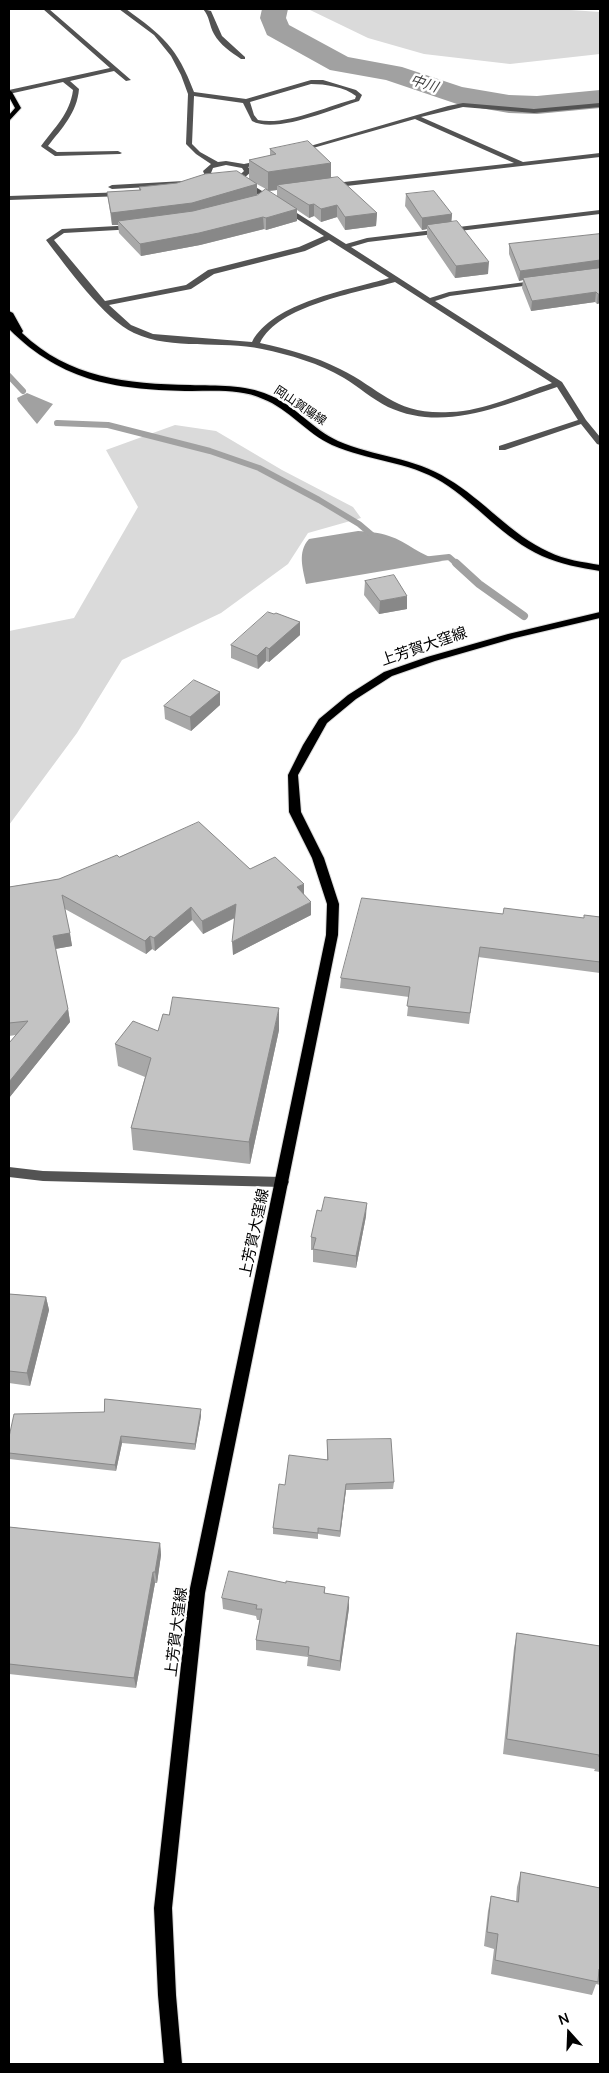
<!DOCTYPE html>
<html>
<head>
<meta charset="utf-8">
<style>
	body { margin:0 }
	#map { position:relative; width:609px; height:2073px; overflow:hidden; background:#fff; font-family:Manrope,sans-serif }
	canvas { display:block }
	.frame { position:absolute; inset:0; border:10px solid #000; pointer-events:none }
	.north { position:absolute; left:544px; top:2008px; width:50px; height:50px; -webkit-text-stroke:4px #fff; paint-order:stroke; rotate:340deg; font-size:14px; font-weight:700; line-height:20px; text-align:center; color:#000 }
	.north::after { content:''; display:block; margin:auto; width:18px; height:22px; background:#000; clip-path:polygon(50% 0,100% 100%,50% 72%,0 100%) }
</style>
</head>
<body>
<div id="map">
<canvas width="609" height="2073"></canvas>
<div class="frame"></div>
<div class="north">N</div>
</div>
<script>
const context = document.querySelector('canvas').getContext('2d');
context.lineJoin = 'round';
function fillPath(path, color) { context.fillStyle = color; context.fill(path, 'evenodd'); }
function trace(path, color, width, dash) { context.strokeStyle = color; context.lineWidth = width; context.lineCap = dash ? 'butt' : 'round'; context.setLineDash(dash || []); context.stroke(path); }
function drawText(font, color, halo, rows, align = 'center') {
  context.font = font + ' Manrope,"Noto Sans JP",sans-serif'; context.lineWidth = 5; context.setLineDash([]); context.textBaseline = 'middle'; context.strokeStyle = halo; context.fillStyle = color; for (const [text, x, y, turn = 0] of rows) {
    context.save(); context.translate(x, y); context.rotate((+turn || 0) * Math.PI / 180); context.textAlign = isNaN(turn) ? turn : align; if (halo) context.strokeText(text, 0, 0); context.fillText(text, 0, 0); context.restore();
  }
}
const green = new Path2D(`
	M308,9H556L600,12V54L510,64L424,54L368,38Z
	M175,425L216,431L282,470L353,507L361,518L308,533L288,564L221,613L122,660L77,733L9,825V631L74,618L138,507L106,450Z`);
const water = new Path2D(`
	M27,393L53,404L37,424L18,401L17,398Z
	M358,531C369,532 379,532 389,536C408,542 420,556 442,561L306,584C303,569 297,552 309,539Z`);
const streamFar1 = new Path2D(`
	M9,376L23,391
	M57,423L108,425L210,451L259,468L319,500L359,524L372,535
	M422,560L449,557L457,564`);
const stream = new Path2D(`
	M456,563L479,584L524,616`);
const river = new Path2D(`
	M262,9H288L286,18L289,25L348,57L402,67L462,87L509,95L537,96L600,90V108L537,114L509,113L457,104L386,80L330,70L267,35L260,18Z`);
const minor = new Path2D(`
	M43,9H49L131,80L126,81L114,71L70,81L79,89C77,113 62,128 48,146L57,152L118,151L122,153L120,154L55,156L42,147L41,146C54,128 70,114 73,90L63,82L9,94V90L110,68Z
	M119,9H126C163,36 177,47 194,92L246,99L311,80H323L356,90L362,95L359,101C333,109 276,134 252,121L243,103L194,96L192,144L200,152L218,162L226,161L244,164L268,159V161L248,167L252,171L243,179L346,244L367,238L600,210V214L368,242L351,247L430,298L449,292L541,280V284H538L450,296L435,301L562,382L586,420L600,437V445L597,444L581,424L505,450H499V446L578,420L557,387C503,405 444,433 388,407C372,399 359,387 344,378C319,363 290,355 262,349C221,340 173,351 134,333C105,320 66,266 46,240L62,229L135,225L139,227L135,229L64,233L54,240L105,301L186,285L208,270L299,247L324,236L240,183V180L223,182L205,176L203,171L211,164L196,154L186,144L188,94L181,75L171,56L154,35ZM311,84C325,84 345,87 356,96L355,99C328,106 285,126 258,120L254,115L250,102ZM226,165L242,168L244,171C235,180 222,180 211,173L213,168ZM329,240L389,278C349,290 273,302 252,342L153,334L131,325L109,305L191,289L214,274L305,251ZM395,282L552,383C519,394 485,411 450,412C394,415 383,390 340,369C315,356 287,349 260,343C278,305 357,293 395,282Z
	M203,9L211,11L222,36L245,57V59H241C231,52 220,45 214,34C209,25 210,17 203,9Z
	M463,103L534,109L600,103V107L534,113L463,107L421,117L523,162L600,153V157L329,188H326V184L514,163L415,119L299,152L293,151L448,106Z
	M184,181L188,183L187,185L112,189L108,187L112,185Z
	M127,192V196H124L9,200V196Z
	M9,1167L43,1171L282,1177L287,1178L289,1182L287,1186L282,1187L43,1181L9,1177Z`);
const major = new Path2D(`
	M9,90L12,92L21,108L9,121V115L15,108L9,97Z
	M9,311L13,313L23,331L22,333C69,378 127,384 190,385C217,386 244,384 269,395C295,405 312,429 338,441C374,457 414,457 448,479C484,500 511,535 549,552C565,560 583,562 600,565V571C581,568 560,564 542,556C504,539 477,504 442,482C408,461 368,461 332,445C306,433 289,409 263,399C241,389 216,391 192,391C119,390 63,383 9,329V323H10Z
	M600,612V618L515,638L435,661L392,676L356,699L327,723L298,775L301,812L324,858L339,904L338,935L205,1593L172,1908L176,1995L182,2064H164L158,1995L154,1908L189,1593L326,935L327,904L312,858L289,812L288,775L303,745L319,719L348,695L384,672L427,657L508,634Z`);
const wall = new Path2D(`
	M270,149L331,163V178L377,213L376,226L345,230L337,217L321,222L314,216L309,218L297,210V221L266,230L264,229L200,245L141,256L119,233L118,225H112L107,192L139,190V187L249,179V160L270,156ZM255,183L266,189L257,195V184ZM277,190V197L268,191Z
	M406,194L452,214L451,222L488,274L455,278L427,237V229L422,230L405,206Z
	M600,234V303L597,304L595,302L531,311L522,288L523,280L519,281L509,254V244Z
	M365,581L407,609L379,614L364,595Z
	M274,614L300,622V635L269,662L266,661L258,669L231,658V645Z
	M220,692V705L191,731L165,719L164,706Z
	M119,857L250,869L304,895L311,915L233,955L235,918L203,934L192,920L155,951L152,949L146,954L65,909L72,946L55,949L68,1009L70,1022L9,1098V1043L16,1035L9,1036V887L59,879Z
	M503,914L584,918L600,917V973L478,957L469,1024L407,1016L409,997L340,988L341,978Z
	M279,1030L250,1164L133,1150L131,1128L145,1077L118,1066L115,1044L158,1031Z
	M366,1216L356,1268L313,1262V1250H311V1237Z
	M9,1294L46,1297L49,1310L30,1386L9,1383Z
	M201,1416L195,1450L122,1443L116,1471L9,1459V1437Z
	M327,1440L394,1482L393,1489L346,1490L340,1537L318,1534V1539L273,1534V1528L285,1485L327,1460Z
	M9,1527L160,1543L161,1555L157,1583H155L136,1688L9,1674Z
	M286,1583L325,1587V1594L349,1608L340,1671L307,1666L308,1657L256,1650V1640L260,1620H257L256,1616L223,1609L222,1598Z
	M517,1633L600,1646V1772L594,1771L595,1769L503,1754L514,1648Z
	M521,1872L600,1888V1985L596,1984L592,1995L491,1974L494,1949L484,1946L488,1911L491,1896L516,1901L517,1887Z`);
const shadedWall = new Path2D(`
	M331,163V182L277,185V190L268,191V172Z
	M257,184V196L193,215L118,221V225H112L111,213Z
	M314,204V216L309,218V205Z
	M337,205V217L321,222V209Z
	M297,209V221L266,230V218Z
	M377,213L376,226L345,230V217Z
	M452,214L451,226L427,225V229L422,230V218Z
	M263,217L264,229L200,245L141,256L140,244Z
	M600,260V270L523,278V280L519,281L520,271Z
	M489,262L488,274L455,278L456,266Z
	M596,292L595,302L531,311L532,301Z
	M598,294H600V303L597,304Z
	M407,596V609L379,614L380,601Z
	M300,622V635L269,662V649Z
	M266,647V661L258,669L257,656Z
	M220,692V705L191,731L190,717Z
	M304,884V898L297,887Z
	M311,902V915L233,955L232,942Z
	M236,904V917L203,934L202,921Z
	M191,907L192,920L155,951L154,938Z
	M70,933L72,946L55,949L53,936Z
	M150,936L152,949L146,954L145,941Z
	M279,1008V1030L250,1164L249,1142Z
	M68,1009L70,1022L9,1098V1082Z
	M367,1203L366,1216L356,1268V1256Z
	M46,1297L49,1310L30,1386L27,1373Z
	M201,1409V1416L195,1450V1444Z
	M121,1436L122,1443L116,1471L115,1465Z
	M346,1484V1490L340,1537V1531Z
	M160,1543L161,1555L157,1583L155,1572Z
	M153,1572L155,1583L136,1688L134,1678Z
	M349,1597V1608L340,1671V1661Z`);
const building = new Path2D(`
	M308,141L331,163L268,172L249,160L276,154L270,149Z
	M237,171L257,184L192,203L111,213L107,192L141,190L139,187L177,183L205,174Z
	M338,177L377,213L345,217L337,205L321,209L314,204L309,205L277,185Z
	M266,189L297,209L266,218L263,217L199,233L140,244L118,221L193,211L257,195Z
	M434,191L452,214L422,218L406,194Z
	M457,221L489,262L456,266L427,225Z
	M600,234V260L520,271L509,244Z
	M600,268V294H598L596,292L532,301L523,278Z
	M394,575L407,596L380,601L365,581Z
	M268,612L274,614L276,613L300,622L269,649L266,647L257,656L231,645Z
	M194,680L220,692L190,717L164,706Z
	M199,822L250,869L275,857L304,884L297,887L311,902L232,942L236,904L202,921L191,907L154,938L150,936L145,941L62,895L70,933L53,936L68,1009L9,1082V1043L28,1021L9,1023V887L59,879L117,855L119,857Z
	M362,898L503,914L504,908L584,918V915L600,917V962L480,947L470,1013L407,1006L410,987L341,978Z
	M173,997L279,1008L249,1142L131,1128L151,1058L115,1044L133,1021L158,1031L163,1014L169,1015Z
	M325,1197L367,1203L356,1256L313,1249L316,1238L311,1237L317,1210L321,1211Z
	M9,1294L46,1297L27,1373L9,1371Z
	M105,1399L201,1409L195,1444L121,1436L115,1465L9,1453V1437L14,1414L104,1412Z
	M391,1439L394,1482L346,1484L340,1531L318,1528V1533L273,1528L279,1484L285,1485L289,1455L328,1460L327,1440Z
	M9,1527L160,1543L155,1572H153L134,1678L9,1664Z
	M229,1571L286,1583V1581L325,1587L324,1593L349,1597L340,1661L308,1655L309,1647L256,1640L262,1609H256L257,1605L222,1598Z
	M517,1633L600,1646V1757H599V1755L507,1739Z
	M521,1872L600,1888V1970L599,1969L598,1982L495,1960L498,1934L487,1932L491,1896L518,1902Z`);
const farStreetnames = [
	["岡山賀陽線",300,406,34]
];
const farWaternames = [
	["中川",424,84,18]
];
const streetNames = [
	["上芳賀大窪線",424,647,-19],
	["上芳賀大窪線",255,1233,-78],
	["上芳賀大窪線",177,1632,-83]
];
fillPath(green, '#dadada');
fillPath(water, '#a1a1a1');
trace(streamFar1, '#a1a1a1', 6);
trace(stream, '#a1a1a1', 8);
fillPath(river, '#a1a1a1');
trace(major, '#dbdbdb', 2);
fillPath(minor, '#535353');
fillPath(major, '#000');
fillPath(wall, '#a8a8a8');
fillPath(shadedWall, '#888');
fillPath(building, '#c3c3c3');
trace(building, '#888', 1);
drawText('12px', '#000', '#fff', farStreetnames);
drawText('italic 14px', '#424242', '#fff', farWaternames);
drawText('15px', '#000', '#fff', streetNames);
</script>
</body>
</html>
